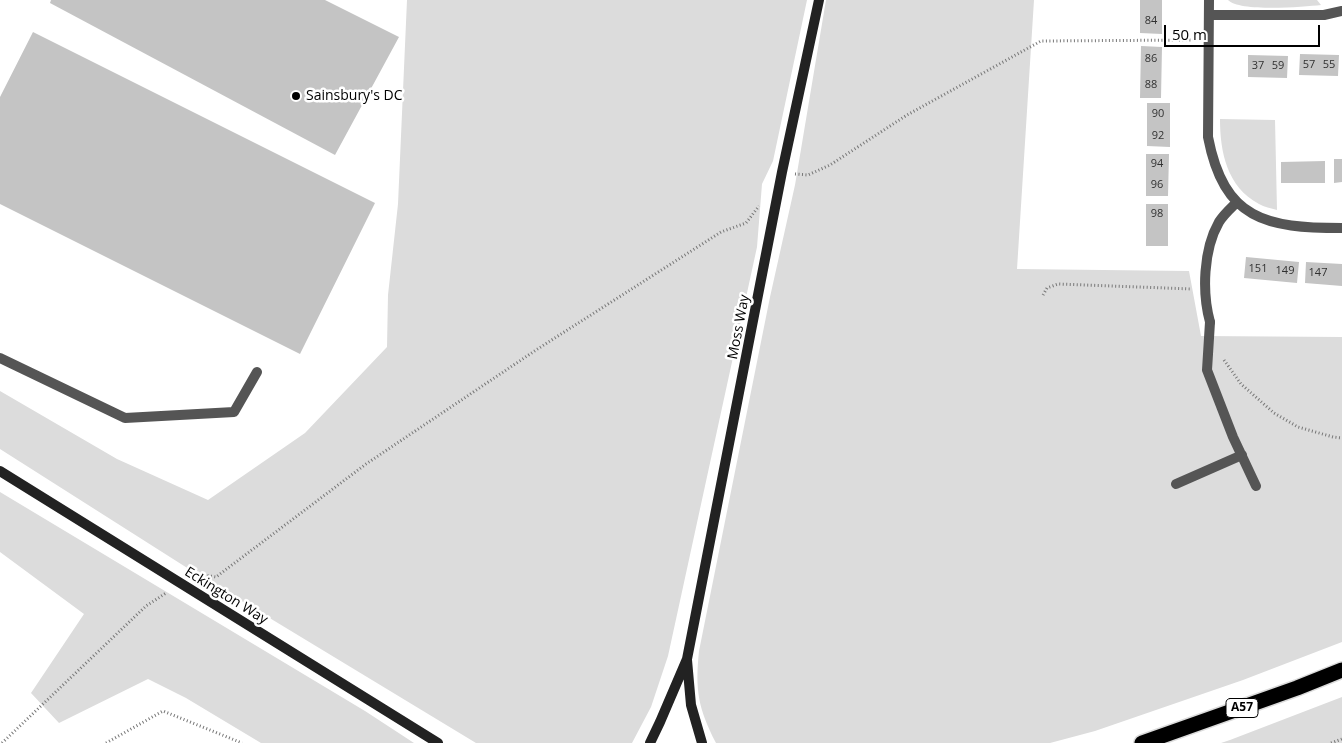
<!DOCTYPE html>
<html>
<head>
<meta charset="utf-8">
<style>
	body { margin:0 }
	#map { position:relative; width:1342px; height:743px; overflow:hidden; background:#fff; font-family:"Open Sans",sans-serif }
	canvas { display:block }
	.scale { position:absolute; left:1164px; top:25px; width:156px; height:22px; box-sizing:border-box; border:2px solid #000; border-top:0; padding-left:6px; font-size:15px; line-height:18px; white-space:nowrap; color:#000; -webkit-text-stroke:4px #fff; paint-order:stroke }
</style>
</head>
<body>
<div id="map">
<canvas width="1342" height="743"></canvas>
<div class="scale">50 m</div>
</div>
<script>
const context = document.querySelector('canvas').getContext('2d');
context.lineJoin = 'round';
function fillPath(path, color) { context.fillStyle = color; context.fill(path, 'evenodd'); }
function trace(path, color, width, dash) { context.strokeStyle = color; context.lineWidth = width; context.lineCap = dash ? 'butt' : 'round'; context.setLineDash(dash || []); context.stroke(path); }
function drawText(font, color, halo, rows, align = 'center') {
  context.font = font + ' "Open Sans",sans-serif'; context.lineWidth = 5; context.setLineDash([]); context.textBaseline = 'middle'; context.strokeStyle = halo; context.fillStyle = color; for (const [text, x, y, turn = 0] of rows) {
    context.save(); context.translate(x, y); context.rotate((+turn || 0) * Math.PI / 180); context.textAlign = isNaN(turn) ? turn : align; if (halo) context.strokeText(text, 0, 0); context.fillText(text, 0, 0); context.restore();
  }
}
const green = new Path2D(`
	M407,0H807L773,161L762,184L757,247L668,656L651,707L632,743H476L192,571L0,449V391L117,459L208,500L305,433L387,347L388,295L398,204Z
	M826,0H1034L1017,269L1189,271L1201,336L1342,337V642L1243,680L1095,731L1050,743H716C698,708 695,690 699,651L770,297L795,185Z
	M1228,0H1317L1321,5C1303,7 1239,12 1228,0Z
	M1220,119L1275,120L1277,210C1271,208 1264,207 1259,204C1227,187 1220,152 1220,119Z
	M0,492L365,711L414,743H261L186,698L148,679L59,723L31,693L84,614L0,552Z
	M1342,697V743H1221L1230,740Z`);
const building = new Path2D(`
	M51,0H325L399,37L335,155L50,3Z
	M1140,0H1162V34L1140,33Z
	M33,32L375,203L300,354L0,204V97Z
	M1141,46L1162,47L1161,98H1140Z
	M1300,54L1339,55L1338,76L1299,75Z
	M1248,55L1288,56L1287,78L1248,77Z
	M1147,103H1170V147L1147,146Z
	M1146,154H1169L1168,196H1146Z
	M1334,159H1342V182L1334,183Z
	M1325,161V183H1281V162Z
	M1146,204H1168V246H1146Z
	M1246,257L1299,262L1297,283L1244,278Z
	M1306,262L1342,264V286L1305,283Z`);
const path = new Path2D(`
	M795,174L808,175L830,165L907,115L1041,41L1195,40
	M1043,295L1047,288L1058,284L1192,289
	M1224,360L1241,384L1274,413L1298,427L1333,437L1342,438
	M197,574L216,577L366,464L536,350L721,232L746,223L759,206
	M2,743L146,606L166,593
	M106,743L163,711L242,743
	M1331,743L1342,739`);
const lane = new Path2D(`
	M1210,322L1207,370L1233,437L1256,486
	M0,358L125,418L234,412L257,372
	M1176,484L1242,455`);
const street = new Path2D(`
	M1209,0L1208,137C1224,220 1266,228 1342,228
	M1209,15H1324L1342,11
	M1210,322C1202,293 1203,250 1219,222C1224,214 1231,208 1237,202`);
const secondary = new Path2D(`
	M0,471L438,743
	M687,660L691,705L702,743
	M650,743L660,722L687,659L782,172L819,0`);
const highway = new Path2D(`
	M1142,743L1297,688L1342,670`);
const markers = [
	[296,96,5,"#000"]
];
const numberNames = [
	["84",1151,21],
	["86",1151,59],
	["57",1309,65],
	["55",1329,65],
	["37",1258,66],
	["59",1278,66],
	["88",1151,85],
	["90",1158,114],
	["92",1158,136],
	["94",1157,164],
	["96",1157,185],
	["98",1157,214],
	["151",1258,269],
	["149",1285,271],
	["147",1318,273]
];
const shields = [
	[1242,708,32]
];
const shieldNames = [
	["A57",1242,708]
];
const poiNames = [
	["Sainsbury's DC",306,96]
];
const streetNames = [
	["Moss Way",739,327,-79],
	["Eckington Way",226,596,32]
];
fillPath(green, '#dcdcdc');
fillPath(building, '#c4c4c4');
trace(highway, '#dbdbdb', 18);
trace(path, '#777', 3, [1, 2.5]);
trace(lane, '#555', 10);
trace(street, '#555', 10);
trace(secondary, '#222', 10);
trace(highway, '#000', 15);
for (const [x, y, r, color] of markers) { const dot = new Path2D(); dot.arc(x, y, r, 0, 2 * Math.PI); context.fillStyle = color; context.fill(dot); trace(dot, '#fff', 2); }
drawText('11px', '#313131', null, numberNames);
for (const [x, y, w] of shields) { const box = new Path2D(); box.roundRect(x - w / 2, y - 9.5, w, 19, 4); context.fillStyle = '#fff'; context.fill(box); trace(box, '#000', 1); }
drawText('bold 12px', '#000', null, shieldNames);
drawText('14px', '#000', '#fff', poiNames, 'left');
drawText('14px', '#000', '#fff', streetNames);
</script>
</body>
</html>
